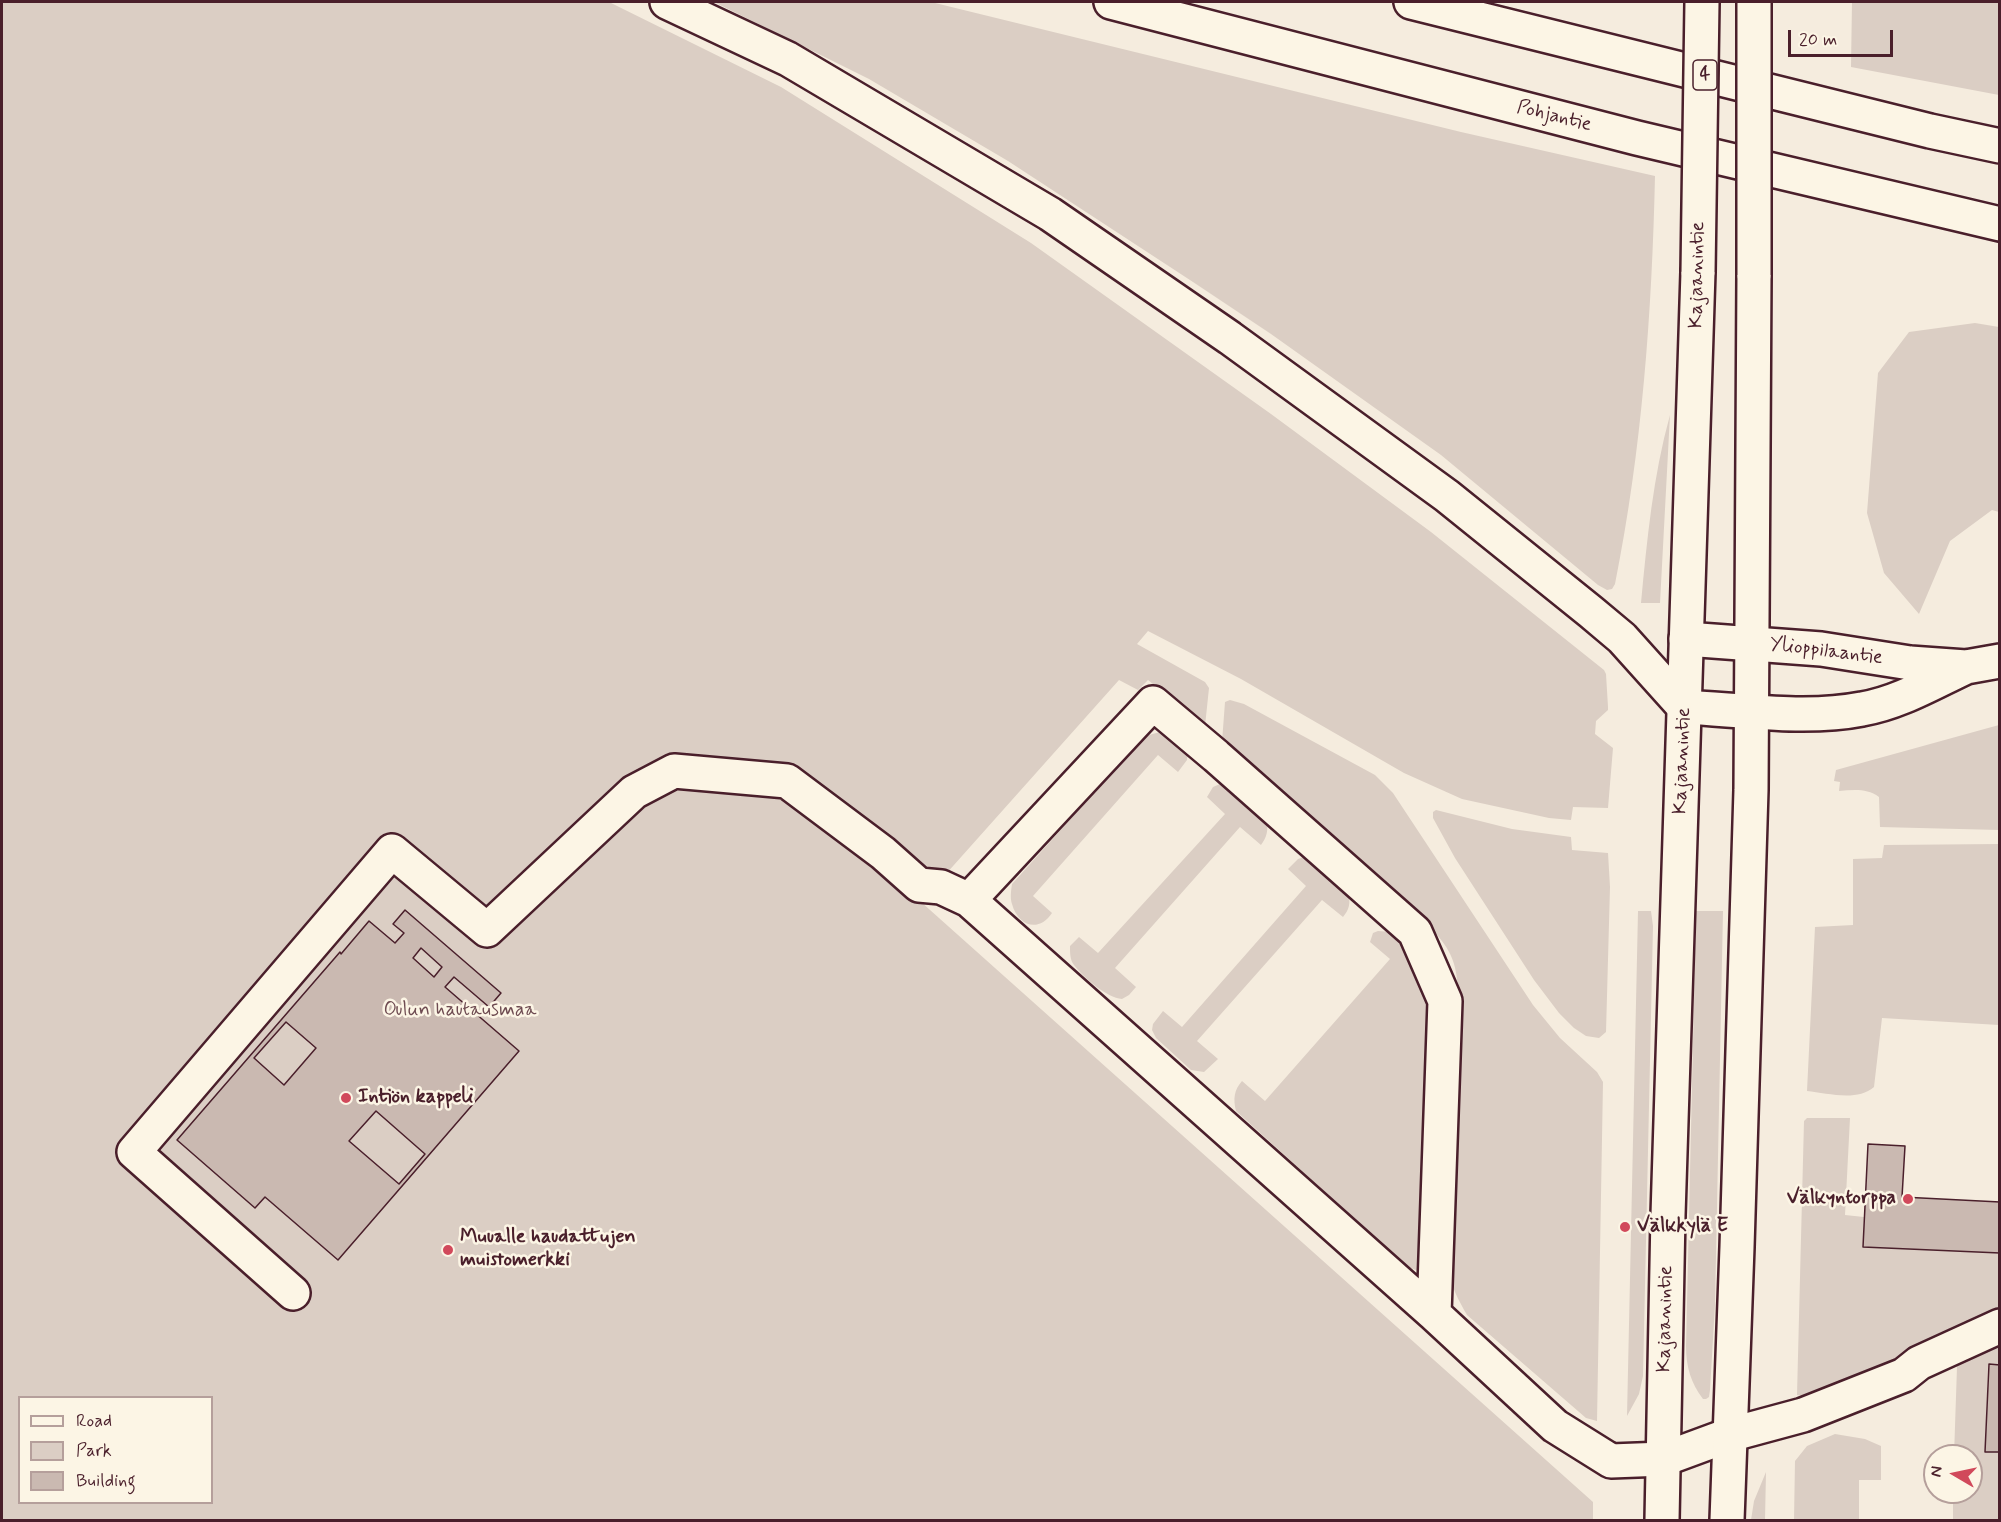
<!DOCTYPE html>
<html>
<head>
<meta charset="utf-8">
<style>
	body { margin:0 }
	#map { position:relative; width:2001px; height:1522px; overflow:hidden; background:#f5ecde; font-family:Mynerve,sans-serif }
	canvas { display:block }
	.frame { position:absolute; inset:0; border:3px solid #4a1f2b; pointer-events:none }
	.legend { position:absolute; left:18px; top:1396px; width:195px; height:108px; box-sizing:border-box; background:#fcf5e5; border:2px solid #b59f9b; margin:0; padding:8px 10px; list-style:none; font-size:18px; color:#4a1f2b }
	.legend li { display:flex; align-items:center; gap:12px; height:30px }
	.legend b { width:30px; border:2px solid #b59f9b }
	.north { position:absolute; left:1923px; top:1444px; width:60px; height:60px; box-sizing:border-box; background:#fcf5e5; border:2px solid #b59f9b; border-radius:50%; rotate:279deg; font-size:16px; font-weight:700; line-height:24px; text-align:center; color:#4a1f2b }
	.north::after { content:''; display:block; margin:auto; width:21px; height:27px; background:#d1495b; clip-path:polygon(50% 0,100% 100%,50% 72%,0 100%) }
	.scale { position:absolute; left:1788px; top:30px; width:105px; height:27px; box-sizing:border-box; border:3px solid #4a1f2b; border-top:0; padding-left:8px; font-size:18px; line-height:21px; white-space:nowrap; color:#4a1f2b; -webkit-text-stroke:4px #fcf5e5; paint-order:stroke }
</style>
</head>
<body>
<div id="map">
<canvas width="2001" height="1522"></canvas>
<div class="frame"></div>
<ul class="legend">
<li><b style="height:8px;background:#fcf5e5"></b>Road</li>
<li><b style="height:16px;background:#dbcec4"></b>Park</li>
<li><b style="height:16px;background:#cab9b1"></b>Building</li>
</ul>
<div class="north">N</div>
<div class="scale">20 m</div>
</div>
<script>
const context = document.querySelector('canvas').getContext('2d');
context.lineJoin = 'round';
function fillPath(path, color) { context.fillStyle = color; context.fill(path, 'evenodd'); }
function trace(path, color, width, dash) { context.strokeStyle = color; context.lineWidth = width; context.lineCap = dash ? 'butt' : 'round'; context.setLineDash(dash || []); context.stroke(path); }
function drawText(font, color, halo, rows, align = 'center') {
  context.font = font + ' Mynerve,sans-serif'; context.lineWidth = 5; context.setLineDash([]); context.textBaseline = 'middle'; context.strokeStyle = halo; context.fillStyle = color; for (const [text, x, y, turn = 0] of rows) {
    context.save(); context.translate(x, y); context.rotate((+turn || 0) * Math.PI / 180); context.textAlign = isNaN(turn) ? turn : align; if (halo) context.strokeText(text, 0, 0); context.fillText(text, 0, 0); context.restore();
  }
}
const green = new Path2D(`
	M2,2H609L781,87L1031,243L1271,414L1431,532L1604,670L1606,674L1608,707V710L1596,721L1595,734L1613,748L1608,808L1573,807L1571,820L1549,818L1462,799L1404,773L1241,679L1148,631L1137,644L1205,682L1209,688L1205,726L1148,680L1138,690L1119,680L937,884L911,893L1593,1502V1520H2ZM20,1398H212V1502H20Z
	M714,2H931L1461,132L1655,176C1652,312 1642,450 1615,584L1612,589L1607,590L1598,585L1441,455L1271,334L1193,282L1008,161L869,79Z
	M1852,2H1999V95L1851,67Z
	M1975,323L1999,327V512L1992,510L1950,541L1919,614L1884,573L1867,513L1878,373L1909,332Z
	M1670,415L1660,603H1641C1647,540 1653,476 1670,415Z
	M1230,700L1244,704L1375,775L1393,793L1533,1005L1560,1038L1597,1072L1603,1082L1597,1421L1586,1418L1467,1315C1458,1299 1451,1287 1449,1269L1458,988C1456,962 1451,951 1434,931L1222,742L1225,702Z
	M1999,725V830L1880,827L1879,797C1867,788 1853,790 1839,791L1840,782L1834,781L1836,770Z
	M1160,732L1168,733L1188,748L1187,760L1178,772L1158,755L1033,896L1052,913C1039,933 1018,926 1012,904C1010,898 1011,891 1012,884L1139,743L1149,735Z
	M1220,784L1228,786L1267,821C1268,831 1267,837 1261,845L1240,827L1115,968L1136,987L1129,995L1122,999C1107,998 1083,977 1074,965C1070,960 1070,953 1070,946L1079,937L1098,953L1225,814L1207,797L1213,787Z
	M1436,810L1512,829L1571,837L1572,850L1608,853L1610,887L1606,1032L1599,1038L1586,1036L1574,1028L1559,1013L1534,980L1455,858L1433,818V812Z
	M1999,844V1025L1882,1018L1874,1087C1857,1102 1827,1093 1807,1091L1815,927L1853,925V859L1882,858L1884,845Z
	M1304,857L1312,860L1348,893C1351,903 1349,910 1343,917L1322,900L1197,1041L1218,1059L1204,1072L1191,1070L1156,1038L1152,1030L1153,1024L1163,1011L1182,1027L1306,886L1288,869L1298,859Z
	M1638,911H1651L1653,926L1643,1376L1639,1394L1627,1416Z
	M1696,911H1723L1715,1305L1710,1390L1709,1397L1706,1399H1703C1691,1383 1686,1367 1686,1346Z
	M1378,931L1392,932L1398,937L1420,961L1429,995L1421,1272L1408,1267L1236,1111C1233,1099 1234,1090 1242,1081L1265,1101L1390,959L1370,942L1373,933Z
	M1807,1118H1850L1845,1215L1864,1217L1863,1247L1999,1253V1311L1827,1391L1803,1396L1797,1395L1804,1121Z
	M1999,1333V1365H1988L1985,1451L1999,1452V1520H1953V1492H1971V1456H1954L1957,1367L1959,1358Z
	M1835,1434L1865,1439L1881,1446V1480H1859V1520H1794L1795,1461L1807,1446Z
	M1766,1472L1765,1520H1751L1754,1501Z`);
const building = new Path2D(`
	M405,910L501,993L489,1007L454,977L445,987L519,1051L338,1260L265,1197L255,1208L177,1140L340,952L341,954L369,921L395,943L404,933L393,924ZM421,948L442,967L434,977L413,958ZM286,1022L316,1048L284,1085L254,1058ZM376,1111L425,1154L399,1184L349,1141Z
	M1868,1144L1905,1146L1902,1197L2000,1202V1253L1863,1247Z
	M1989,1364L2000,1365V1452H1985Z`);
const minor = new Path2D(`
	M1686,639L1821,649L1910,663L1966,667L2000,661
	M1684,707C1742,710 1806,720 1862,709C1898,703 1932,683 1964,668
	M969,900L1153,703L1216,756L1415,932L1445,1001L1434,1314
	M293,1293L134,1152L392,851L487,930L634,792L674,771L787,781L883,853L919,885L941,887L969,900L1434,1314L1555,1426L1611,1461L1664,1459L1729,1435L1803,1415L1904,1375L1919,1363L2000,1326`);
const major = new Path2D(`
	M1662,1520L1668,1215L1698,272
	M1727,1520L1737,1247L1751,790L1754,275`);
const highway = new Path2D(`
	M667,2L788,59L1050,214L1230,338L1447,496L1591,612L1622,638L1684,707
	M1111,2L1637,138L2000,224
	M1411,2L1930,131L2000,146`);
const majorBridge = new Path2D(`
	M1698,272L1702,2
	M1754,275V2`);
const markers = [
	[346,1098,6,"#d1495b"],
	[1908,1199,6,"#d1495b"],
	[1625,1227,6,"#d1495b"],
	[448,1250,6,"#d1495b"]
];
const shields = [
	[1705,75,24]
];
const shieldNames = [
	["4",1705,75]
];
const streetNames = [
	["Pohjantie",1554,117,14],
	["Kajaanintie",1698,275,-89],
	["Ylioppilaantie",1826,652,7],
	["Kajaanintie",1683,761,-88],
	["Kajaanintie",1666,1319,-89]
];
const parkNames = [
	["Oulun hautausmaa",460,1011]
];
const poiNames = [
	["Intiön kappeli",358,1098],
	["Välkyntorppa",1896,1199,"right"],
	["Välkkylä E",1637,1227],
	["Muualle haudattujen",460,1238],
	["muistomerkki",460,1261]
];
fillPath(green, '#dbcec4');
fillPath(building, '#cab9b1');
trace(building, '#4a1f2b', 1.5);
trace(minor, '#4a1f2b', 38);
trace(major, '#4a1f2b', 38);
trace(highway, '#4a1f2b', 38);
trace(minor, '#fcf5e5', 33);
trace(major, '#fcf5e5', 33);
trace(highway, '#fcf5e5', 33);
trace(majorBridge, '#4a1f2b', 38, []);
trace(majorBridge, '#fcf5e5', 33);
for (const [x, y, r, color] of markers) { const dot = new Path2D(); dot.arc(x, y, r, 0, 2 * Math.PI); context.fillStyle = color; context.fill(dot); trace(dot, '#fcf5e5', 2); }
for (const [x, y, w] of shields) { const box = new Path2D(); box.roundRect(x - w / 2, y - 15, w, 30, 4.5); context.fillStyle = '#fcf5e5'; context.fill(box); trace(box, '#4a1f2b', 1.5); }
drawText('bold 18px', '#4a1f2b', null, shieldNames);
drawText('20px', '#4a1f2b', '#fcf5e5', streetNames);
drawText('20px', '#6e4b51', '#fcf5e5', parkNames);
drawText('bold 20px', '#4a1f2b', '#fcf5e5', poiNames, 'left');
</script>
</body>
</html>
